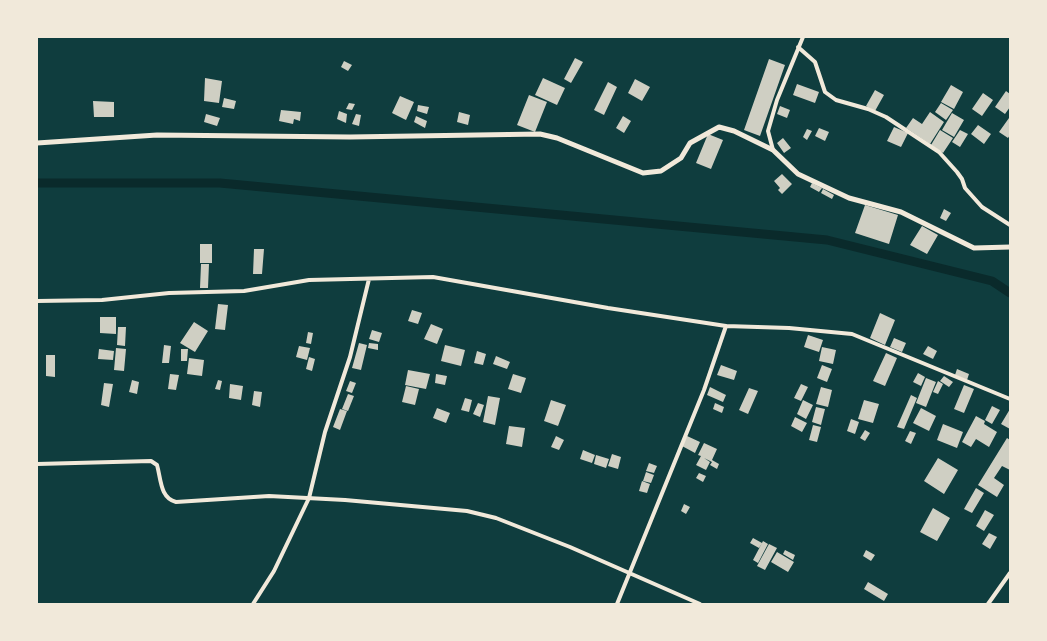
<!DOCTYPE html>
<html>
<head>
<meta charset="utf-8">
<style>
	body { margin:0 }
	#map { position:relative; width:1047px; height:641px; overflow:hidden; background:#0f3d3e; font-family:"Archivo Narrow",sans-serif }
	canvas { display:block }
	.frame { position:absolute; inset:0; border:38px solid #f1e9da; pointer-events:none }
</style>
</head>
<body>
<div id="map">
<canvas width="1047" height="641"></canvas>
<div class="frame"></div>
</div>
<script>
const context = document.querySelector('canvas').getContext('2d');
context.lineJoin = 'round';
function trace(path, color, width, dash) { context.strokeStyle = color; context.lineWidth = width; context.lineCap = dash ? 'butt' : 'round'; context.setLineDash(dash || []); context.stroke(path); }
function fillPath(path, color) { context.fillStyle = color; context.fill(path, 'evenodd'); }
const canal = new Path2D(`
	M37,183H220L827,240L992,281L1010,293`);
const building = new Path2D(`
	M575,58L583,62L571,83L564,79Z
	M769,59L785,65L760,136L744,130Z
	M344,61L352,65L348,71L341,67Z
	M205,78L222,81L219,103L204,101Z
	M543,78L565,88L557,105L535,95Z
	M635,79L650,87L642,101L628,93Z
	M608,82L617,87L604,115L594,110Z
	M797,84L819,92L815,103L793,95Z
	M951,85L963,92L954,109L941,102Z
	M875,90L884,95L875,111L866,106Z
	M1006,91L1010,94V107L1005,114L995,107Z
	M983,93L993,100L982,116L972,109Z
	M529,95L547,102L535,132L517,125Z
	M400,96L414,102L406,120L392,113Z
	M224,98L236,101L234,109L222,107Z
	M93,101L114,102V117H94Z
	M349,103L355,104L352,110L346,109Z
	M941,103L953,110L946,120L935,112Z
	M418,105L429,107L427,114L417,111Z
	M780,106L790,110L787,118L777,114Z
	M281,110L301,112L300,121L294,119L293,124L279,121Z
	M339,111L347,114L346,123L337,119Z
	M459,112L470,115L468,125L457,122Z
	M930,112L944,122L930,144L906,128L913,118L922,124Z
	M952,113L964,120L954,137L942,130Z
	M206,114L220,118L217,126L204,122Z
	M356,114L361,115L359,126L352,124Z
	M416,116L427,121L425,128L414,122Z
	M623,116L631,121L624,133L616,128Z
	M1009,118L1010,135L1008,138L999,132Z
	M978,125L991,134L984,144L971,134Z
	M894,127L908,133L901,147L887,141Z
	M819,128L829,132L825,141L815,136Z
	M807,129L812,131L807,140L803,137Z
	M940,130L953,138L943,153L931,145Z
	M960,130L968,134L960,147L952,142Z
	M708,134L723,140L711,169L696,163Z
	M783,138L791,148L784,153L777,143Z
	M782,174L792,184L782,194L778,190L780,188L774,181Z
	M812,183L822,188L819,192L810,187Z
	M823,189L834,195L832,199L821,193Z
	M865,205L898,215L889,244L855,233Z
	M944,209L951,213L946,221L940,218Z
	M922,226L938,235L927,254L910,245Z
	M200,244H212V263H200Z
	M254,249H264L262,274H253Z
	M201,264H209L208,288H200Z
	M218,304L228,305L225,330L215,329Z
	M412,310L422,313L418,324L408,321Z
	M880,313L895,320L885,345L870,338Z
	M100,317H116V334L100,333Z
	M194,322L208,331L195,352L180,343Z
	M431,324L443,329L437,344L424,339Z
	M118,327H126L125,346L117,345Z
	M372,330L382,333L379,342L369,339Z
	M308,332L313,333L311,344L306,343Z
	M808,335L823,340L819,352L804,347Z
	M894,338L906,343L902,352L890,347Z
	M359,343L367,345L361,370L352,368Z
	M369,343L378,344V350L368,348Z
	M164,345L171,346L169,363H162Z
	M445,345L465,350L461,366L441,361Z
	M299,346L310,348L307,360L296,357Z
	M928,346L937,351L933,359L923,354Z
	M822,347L836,350L833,364L819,361Z
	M116,348L126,349L124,371L114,370Z
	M99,349L114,351L113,360L98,359Z
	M181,349H188L187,361H181Z
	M477,351L486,354L483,365L474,363Z
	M886,353L897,358L885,386L873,381Z
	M46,355H55V377L46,376Z
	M496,356L510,362L507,369L493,364Z
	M309,357L315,359L312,371L306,369Z
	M189,358L204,360L202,376L187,374Z
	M721,365L737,371L734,380L717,375Z
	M822,365L832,369L827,382L817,378Z
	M957,369L969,374L967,380L955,375Z
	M408,370L430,374L426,389L405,385Z
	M918,373L925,377L921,386L913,382Z
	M170,374L179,375L176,390L168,389Z
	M436,374L447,376L445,385L435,383Z
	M513,374L526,378L521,393L508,389Z
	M944,376L953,382L949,387L940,381Z
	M926,378L936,382L926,407L916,403Z
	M132,380L139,382L137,394L129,392Z
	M218,380L222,381L220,390L215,389Z
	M350,381L356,383L352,393L346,391Z
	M938,381L943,384L938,394L933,392Z
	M104,383L113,384L109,407L101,405Z
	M230,384L243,386L241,400L229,398Z
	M801,384L808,387L801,401L794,398Z
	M964,385L974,389L964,413L954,409Z
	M406,386L419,389L415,405L402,402Z
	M710,387L726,395L723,402L707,395Z
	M821,387L832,390L828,407L816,404Z
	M749,388L758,391L748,414L739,410Z
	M254,391L262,392L260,407L252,405Z
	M348,394L354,396L348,411L342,409Z
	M911,395L917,398L904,429L897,427Z
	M488,396L500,398L495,425L483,422Z
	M465,398L472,400L469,412L461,410Z
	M551,400L566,405L558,426L544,421Z
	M803,400L813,405L806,419L797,414Z
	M864,400L879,404L873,423L858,419Z
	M478,403L484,405L480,417L473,414Z
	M715,403L724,407L722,413L713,409Z
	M992,406L1000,410L992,424L985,420Z
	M816,407L825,409L821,425L812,422Z
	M437,408L450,413L446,423L433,418Z
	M921,408L936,416L929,431L913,423Z
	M340,409L347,411L340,430L333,427Z
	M1010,409V429L1001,424Z
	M976,416L985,421L984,424L997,432L989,447L976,439L971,447L962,442Z
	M795,417L807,423L802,432L791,426Z
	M851,419L859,422L855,434L847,431Z
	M943,424L963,432L957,448L937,440Z
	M813,425L821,427L817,442L809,440Z
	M509,426L525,428L522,447L506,444Z
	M865,430L870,433L865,441L860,438Z
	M910,431L916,433L911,444L905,441Z
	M556,436L564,440L559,450L551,447Z
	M687,436L700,442L695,453L682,446Z
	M1007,438L1010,440V470L1002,466L994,478L1004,485L997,497L978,485Z
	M704,443L717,449L712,460L719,464L717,469L710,465L712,462L704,458L710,462L706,470L696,465L701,456L698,455Z
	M583,450L595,455L592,463L580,459Z
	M612,454L621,457L618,469L608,466Z
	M596,455L609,459L606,468L594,464Z
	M938,458L958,470L944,494L924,481Z
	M649,463L657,466L654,473L646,471Z
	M646,472L654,475L651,483L643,481Z
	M699,473L706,476L703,482L696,478Z
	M642,481L650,484L647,493L639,491Z
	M976,488L984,493L972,513L964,509Z
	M684,504L690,507L686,514L681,511Z
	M933,508L950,518L937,541L920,532Z
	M985,510L994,515L984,531L976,526Z
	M989,533L997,537L990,549L982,544Z
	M753,538L762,543L759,548L750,543Z
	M763,541L768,544L758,563L753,560Z
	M769,544L777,548L765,570L757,566Z
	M785,550L795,555L793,560L783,554Z
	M866,550L875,555L871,561L863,556Z
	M777,552L794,562L788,572L771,562Z
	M868,582L888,594L884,601L864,589Z`);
const minor = new Path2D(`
	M798,47L815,62L825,92L836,100L868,109L886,117L939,152L957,172L962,179L965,188L982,207L1010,225
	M773,150L768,131L777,100L803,37
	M37,301L102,300L169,293L244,291L309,280L433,277L608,308L726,326L789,328L852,334L1010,399
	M37,464L151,461L157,465C161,479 160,498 176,502L269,496L345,500L467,511L496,518L570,547L700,604
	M253,604L274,571L309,498L325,432L350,357L369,279
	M617,604L704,390L726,326
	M988,604L1010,573`);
const tertiary = new Path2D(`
	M37,143L157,135L350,137L540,134L557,138L643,173L661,171L681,158L690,143L719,127L734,131L773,150L798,174L849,198L901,212L974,248L1010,247`);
trace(canal, '#0a2a2b', 9);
fillPath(building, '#cfcfc3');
trace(minor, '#f1e9da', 4);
trace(tertiary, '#f1e9da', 5);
</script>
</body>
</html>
